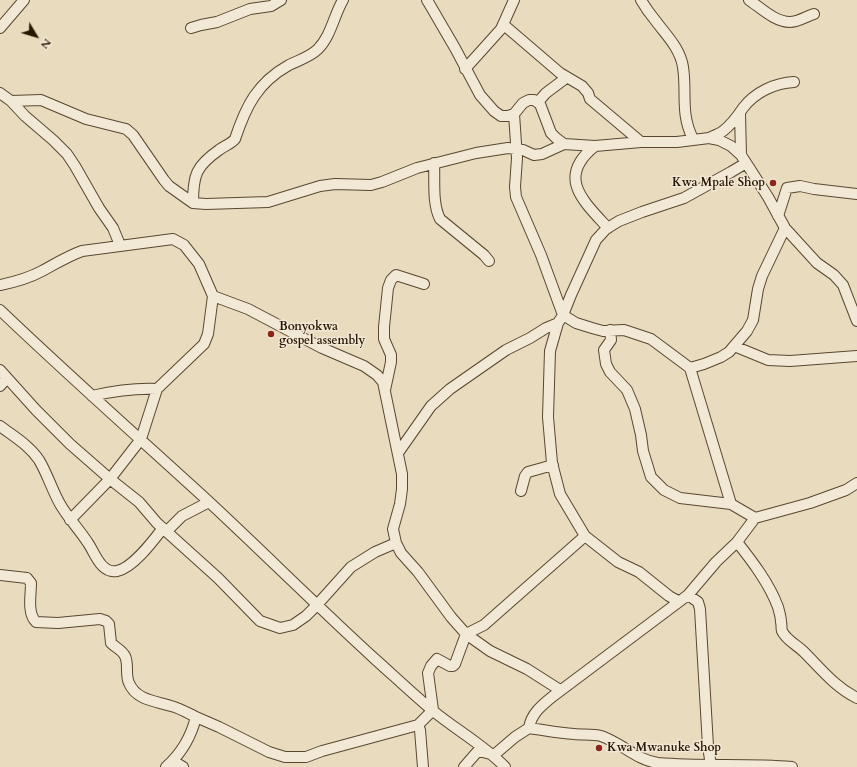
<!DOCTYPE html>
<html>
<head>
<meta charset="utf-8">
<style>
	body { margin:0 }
	#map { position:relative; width:857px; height:767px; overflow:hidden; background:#e9dbbe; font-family:Cardo,serif }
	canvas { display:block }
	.north { position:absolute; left:16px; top:16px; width:40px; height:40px; -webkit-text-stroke:3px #f1e8d5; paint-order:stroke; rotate:128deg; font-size:11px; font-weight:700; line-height:16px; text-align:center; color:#291601 }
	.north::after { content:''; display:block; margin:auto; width:14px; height:18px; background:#291601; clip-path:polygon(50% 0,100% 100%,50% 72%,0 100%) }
</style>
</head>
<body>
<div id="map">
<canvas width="857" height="767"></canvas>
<div class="north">N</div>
</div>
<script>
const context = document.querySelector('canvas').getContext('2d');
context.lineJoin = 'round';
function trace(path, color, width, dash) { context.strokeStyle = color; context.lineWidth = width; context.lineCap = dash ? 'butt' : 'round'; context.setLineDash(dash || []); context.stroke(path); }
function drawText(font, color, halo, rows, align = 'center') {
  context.font = font + ' Cardo,serif'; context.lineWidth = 3; context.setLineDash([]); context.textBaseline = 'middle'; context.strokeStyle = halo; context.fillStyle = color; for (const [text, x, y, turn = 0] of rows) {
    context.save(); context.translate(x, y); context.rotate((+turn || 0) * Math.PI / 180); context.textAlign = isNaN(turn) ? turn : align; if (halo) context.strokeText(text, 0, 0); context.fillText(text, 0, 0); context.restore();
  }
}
const street = new Path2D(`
	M427,0L455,48L480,95L494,111L501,116H508L514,114L523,103L529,100H534L540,104L551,133L556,138L564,144L595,146L641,142H677L709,138L719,140L731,146L741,155L768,197L785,228L817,263L834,275L843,285L857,321
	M641,0C645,7 650,14 655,20C666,35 680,48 683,67C687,93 680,113 693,139
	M749,0C761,8 775,22 790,22C798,22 807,16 814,14
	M504,25L560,73L582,86L588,93L590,99L641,142
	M0,28L24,0
	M191,28L201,25L217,22L250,9L271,6L281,0
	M465,69L501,29L514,0
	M0,93L11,101L41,100L86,119L126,129L133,135L164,180L169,186L193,203L206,204L268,202L320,186L335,184L371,185L382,182L417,168L476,153L508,148L523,150L534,155L542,154L564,144
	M11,101L25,116L53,140L67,154L75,166L99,208L113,228L120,245
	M538,102L546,93L566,78
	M740,113L741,155
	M514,114L517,158L515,187L516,197L541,255L563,315L576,323L592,328L603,331L624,330L651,339L690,368L731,504L755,518
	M709,138C713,136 719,134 723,131C731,125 737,117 743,108C755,92 775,83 794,82
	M595,146C556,177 583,201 608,228
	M434,163C435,181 432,203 440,219L484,255L489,261
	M193,203C193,175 196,166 219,150C224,146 231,144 235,139C246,106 257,83 289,65C299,60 310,57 318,49C331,36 334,15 343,0
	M778,216L787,188L800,186L814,189L857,194
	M0,285C15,282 29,278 42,271C55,264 68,256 82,251L173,239L184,245L199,264L213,296L248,309L322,348L364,366L377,375L383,382L402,474V489L400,504L393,529L396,543L401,553L418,572L451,617L466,634L490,651L527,669L560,690
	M0,310C68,375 138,437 207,500C264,553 319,608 376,660C395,677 413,694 432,710C456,730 484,745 505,767
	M610,330L611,340L604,350L606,364L610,372L627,390L635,409L641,435L643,451L651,477L664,490L680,498L731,504
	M734,346L768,360L790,361L857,356
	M690,368L704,364L721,357L729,352L747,331L753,320L758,289L762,276L785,228
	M0,370L36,410L70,444L110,479L139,502L157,523L218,578L260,621L280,628L293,625L306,616L316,606L351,567L375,552L396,543
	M0,386L7,378
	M385,390L391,362V355L384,339V327L388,288L391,280L396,275L424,284
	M92,396C114,391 134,388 157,389
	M0,426C13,436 29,445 39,460C47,473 52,490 60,504C68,518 79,529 88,543C95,553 101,574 117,571C133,568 153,541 163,528
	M398,453L431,406L450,389L506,350L530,338L546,328L558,323
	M521,491L525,476L528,472L553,465
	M70,520L110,479L141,439L157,389L204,344L208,334L213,296
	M167,531L182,516L209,502
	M737,542C752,561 769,583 778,607C779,611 781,617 781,622C782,625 781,628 782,631C786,640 797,645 804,652C821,669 835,687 857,698
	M0,575L27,578L31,583C31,595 27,613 36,622L58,623L100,619L106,621L109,624L111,643C116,648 122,650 125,656C129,664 125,675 129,683C136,700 155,701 171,706C179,708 188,713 196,717C191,737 182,753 166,767
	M688,595L698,602L700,609L708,746L711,766
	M678,601L669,596L639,572L618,562L585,536L560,494L552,463L548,417L550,351L558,323L563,315L571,295L596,240L606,229L619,221L642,212L684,198L731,172L746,163
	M196,717L219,727L269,752L285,757H306L322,751L418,725L433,710L428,673L431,666L437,659L450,666H453L455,664L466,634L484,625L585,536
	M418,725L420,730L423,767
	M529,728C531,714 541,706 552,697L688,595L716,562L737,542L755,518L810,503L846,490L857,483
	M173,761L183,767
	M464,767L477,752H483L494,755L515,737L529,728C544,730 559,733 574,734C582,735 593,734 601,736C622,743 636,760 658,763C703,767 747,763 792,767`);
const markers = [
	[773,183,4,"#8f2418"],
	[271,334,4,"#8f2418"],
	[599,748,4,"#8f2418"]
];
const poiNames = [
	["Kwa Mpale Shop",765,183,"right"],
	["Bonyokwa",279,327],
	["gospel assembly",279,341],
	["Kwa Mwanuke Shop",607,748]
];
trace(street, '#594730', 12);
trace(street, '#f1e8d5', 10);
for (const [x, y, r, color] of markers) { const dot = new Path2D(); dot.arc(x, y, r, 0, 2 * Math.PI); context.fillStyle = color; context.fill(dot); trace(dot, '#f1e8d5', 1.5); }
drawText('bold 12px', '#291601', '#f1e8d5', poiNames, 'left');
</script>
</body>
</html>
